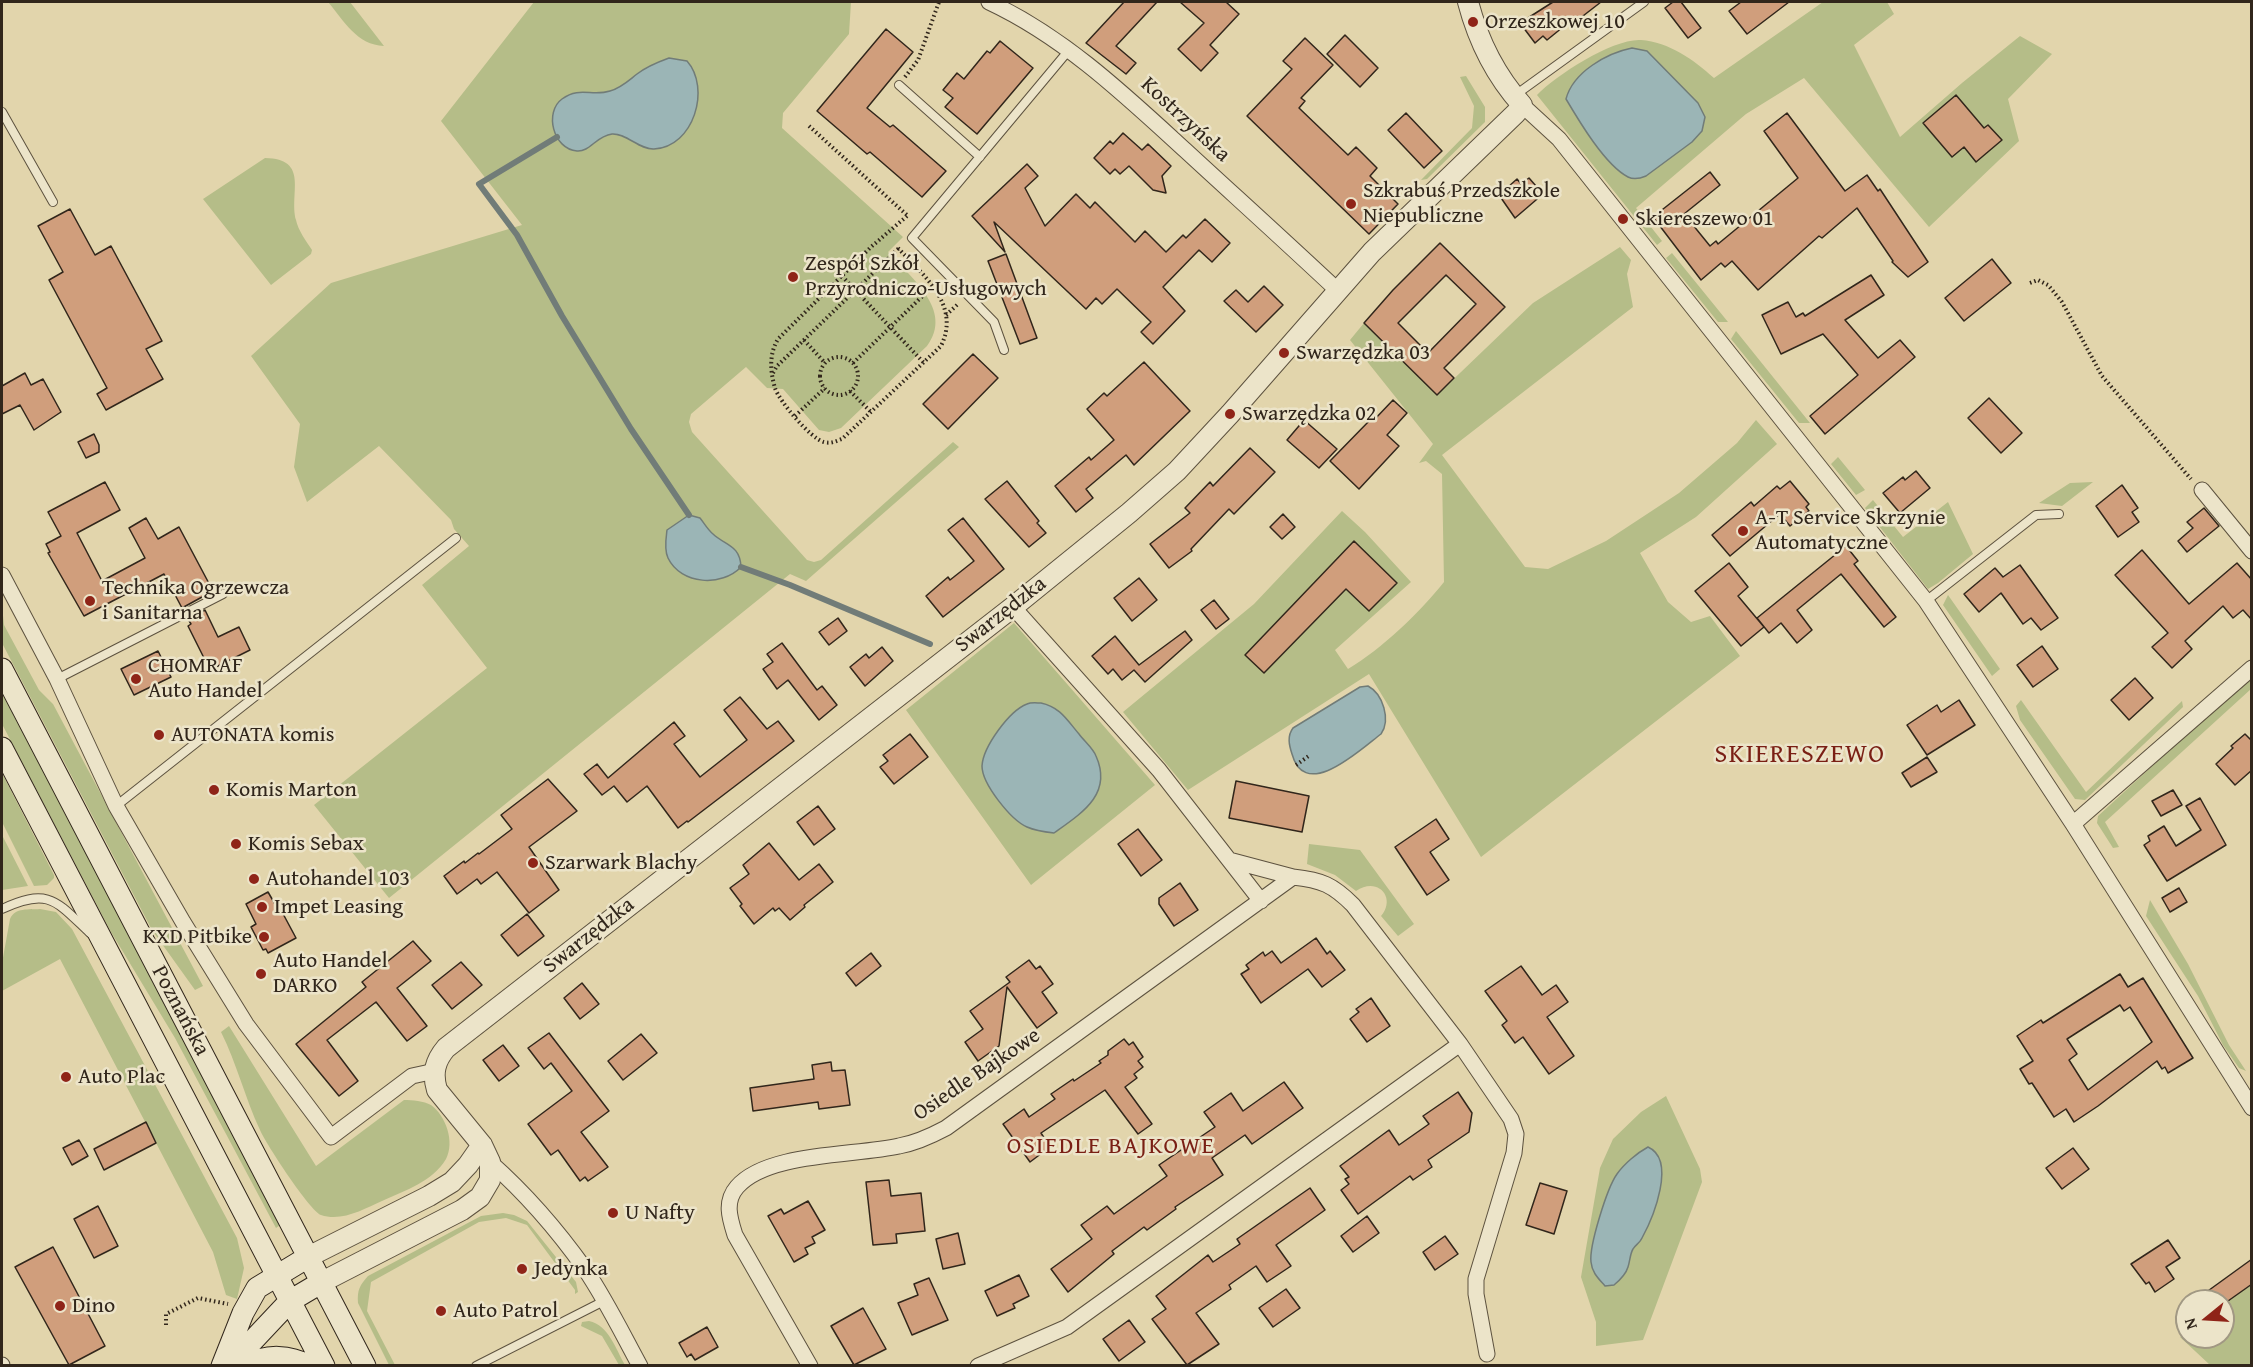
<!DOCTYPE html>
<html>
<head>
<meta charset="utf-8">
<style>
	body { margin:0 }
	#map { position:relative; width:2253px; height:1367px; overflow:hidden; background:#e2d5ac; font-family:"Gentium Book Plus",serif }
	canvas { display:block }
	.frame { position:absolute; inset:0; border:3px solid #31261b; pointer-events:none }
	.north { position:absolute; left:2175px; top:1289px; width:60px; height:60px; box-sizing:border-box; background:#ece4c9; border:2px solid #a19883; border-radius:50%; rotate:252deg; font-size:16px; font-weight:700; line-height:24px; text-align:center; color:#31261b }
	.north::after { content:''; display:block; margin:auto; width:21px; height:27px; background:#8f2418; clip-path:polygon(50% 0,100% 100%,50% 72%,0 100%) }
</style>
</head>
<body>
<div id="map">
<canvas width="2253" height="1367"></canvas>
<div class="frame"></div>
<div class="north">N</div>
</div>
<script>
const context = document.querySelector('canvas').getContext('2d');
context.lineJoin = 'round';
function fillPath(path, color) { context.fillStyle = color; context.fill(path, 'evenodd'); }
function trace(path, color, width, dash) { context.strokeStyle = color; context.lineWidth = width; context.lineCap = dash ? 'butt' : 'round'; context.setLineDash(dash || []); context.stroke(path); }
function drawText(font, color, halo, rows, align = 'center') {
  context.font = font + ' "Gentium Book Plus",serif'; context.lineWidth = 5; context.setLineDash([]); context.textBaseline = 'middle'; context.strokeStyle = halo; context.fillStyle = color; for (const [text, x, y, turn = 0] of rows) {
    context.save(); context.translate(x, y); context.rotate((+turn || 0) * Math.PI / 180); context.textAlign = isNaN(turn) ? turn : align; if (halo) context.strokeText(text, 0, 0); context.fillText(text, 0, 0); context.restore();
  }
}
const green = new Path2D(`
	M328,2H350L384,46C357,45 344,21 328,2Z
	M534,2H851L849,34L783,113L782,128L903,237L888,252C911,278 954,310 927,346L841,428L829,432L819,430L783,389L767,388L746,367L691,414L689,422L692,432L807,560L814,562L821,560L953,442L959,447L806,581L790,574L389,898L314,805L487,668L422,585L469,546L454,529L451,520L379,446L307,502L294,467L300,424L251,356L331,283L522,225L441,121Z
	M1823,2H1887L1894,14L1854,45L1900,137L1962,83L2020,36L2052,54L2008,99L2019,141L1929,227L1804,78L1746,114L1636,208L1662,241L1657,245L1537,95C1556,75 1614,38 1641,40C1669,42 1694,60 1714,78Z
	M1466,76L1485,107V122L1427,179L1421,180L1472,128L1474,106L1460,77Z
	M265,158C310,159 289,193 296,220C298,230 306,241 312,250L311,254L271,285L203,199Z
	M1620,247L1631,260L1627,274L1633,307L1442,455L1525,567L1548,569L1606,541L1679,493L1737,443L1756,420L1777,444L1696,517L1640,553L1668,602L1691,622L1710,616L1740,656L1481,857L1369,674L1188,790L1123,712L1254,604L1342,511L1365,532L1411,582L1335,650L1348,669C1382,649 1420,612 1444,582L1442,474L1426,461L1419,463L1433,444L1350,340L1364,323L1437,395L1533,303Z
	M1672,253L1728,322H1718L1666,258Z
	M1736,331L1810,423H1799L1731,339Z
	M1838,457L1865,490L1856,495L1831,464Z
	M2093,482L2062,506L2039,503L2070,483Z
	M1873,500L1903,537L1948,502L1973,554L1938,583L1928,589L1865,508Z
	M1948,595L2000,669L1992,676L1943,605Z
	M2,606L4,625L39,690L53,704L203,986L195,990L152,930L2,643Z
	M1014,623L1155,785L1031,885L906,710Z
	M2251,675V689L2105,822L2119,847L2113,848L2097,823L2098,816Z
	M2,693L280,1225L276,1228L175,1038L111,932L2,724Z
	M2021,700L2086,792L2182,701L2183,707L2085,800L2075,799L2020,720L2016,706Z
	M2,773L54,875V878L47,885L34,886L2,822Z
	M2,835L28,886L2,890Z
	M1309,844L1360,850L1414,924L1398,936L1381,916C1397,897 1377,876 1356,891L1335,875L1307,864Z
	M2150,900L2188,964L2229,1045L2246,1071L2239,1068L2223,1045L2198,996L2146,916Z
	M40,909L56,912L72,929L237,1238L244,1268L237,1299L226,1295L213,1252L60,959L2,991V963L10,919C15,907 29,910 40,909Z
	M229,1026L316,1166L404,1100C412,1100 424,1101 431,1105C446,1116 455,1142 446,1159C432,1182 406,1190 382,1201C364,1209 342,1222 321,1215C310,1211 266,1144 260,1130C245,1098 237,1064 221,1032Z
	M1666,1096L1700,1169L1702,1182L1643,1340L1596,1346V1322L1581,1277L1600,1168L1613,1139L1641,1112Z
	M503,1213L514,1215L527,1221L576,1282L578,1292L575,1294V1290L527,1225L506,1218L479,1222L371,1282L367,1311L395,1365H389L358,1303C357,1290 360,1285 368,1276L481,1216Z
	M2251,1284V1365H2210L2180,1337L2187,1332V1337H2223V1304Z
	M589,1321C609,1325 616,1350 625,1365H619L602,1336L581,1326L582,1322Z`);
const water = new Path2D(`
	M1632,48L1647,51L1698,103L1705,117L1702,131L1692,142L1646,176C1639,179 1634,180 1628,177C1605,165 1579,121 1566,99C1573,72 1607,53 1632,48Z
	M669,58L687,61C711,88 694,147 654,149C640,150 626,133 612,134C596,136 590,152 577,151C553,149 544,112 562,99C580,86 592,97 610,91C621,88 628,81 637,74C646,67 658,62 669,58Z
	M689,515L700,518C704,523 708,530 713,534C726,546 740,545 741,567C722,587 681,585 668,558C664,550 666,538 667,530Z
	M1368,686C1383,694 1391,720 1381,734C1360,750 1305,802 1292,754C1289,745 1287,736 1293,728L1360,687Z
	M1041,703C1060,707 1067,720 1079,734C1084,741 1093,748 1096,756C1113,794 1082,813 1054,833C1045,832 1036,831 1027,827C1011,820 982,784 982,766C983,747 1009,711 1027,704C1031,702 1037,703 1041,703Z
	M1648,1147C1677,1160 1653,1218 1642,1238C1640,1243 1635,1245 1633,1249C1630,1254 1630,1261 1628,1267C1626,1274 1620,1280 1614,1285L1605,1286C1599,1279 1592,1273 1591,1262C1589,1246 1607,1188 1617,1174C1624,1164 1637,1153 1648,1147Z`);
const stream = new Path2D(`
	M557,137L479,184L517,235L562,316L631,429L689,515
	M741,567L790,585L930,644`);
const building = new Path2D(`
	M1124,2H1157L1116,46L1136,63L1126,74L1086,43Z
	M1180,2H1226L1239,14L1210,45L1218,53L1201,71L1178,49L1204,23Z
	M1553,2H1601L1570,26L1568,23L1547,40L1543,36L1535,43L1520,23Z
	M1673,2H1681L1701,28L1688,38L1665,8Z
	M1741,2H1789L1747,34L1729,11Z
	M886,29L913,52L867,108L890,127L893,125L946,171L922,197L870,152L867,154L817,111Z
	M1345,35L1378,68L1360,87L1327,54Z
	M1305,38L1333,65L1301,98L1305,101L1299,108L1348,155L1356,147L1377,168L1370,176L1398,204L1369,234L1247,116L1292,69L1283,61Z
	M1000,41L1033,68L977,134L945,107L953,98L943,90L957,73L964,79L987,51L990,53Z
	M1956,95L1984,128L1988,125L2002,140L1976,162L1964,147L1952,157L1923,123Z
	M1406,113L1442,151L1424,168L1388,130Z
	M1787,113L1845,191L1867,175L1878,191L1880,189L1928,262L1908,277L1892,262L1893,261L1857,208L1822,238L1819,236L1758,290L1732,261L1725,267L1721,263L1701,280L1653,217L1710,172L1720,185L1684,214L1710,246L1716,241L1718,244L1798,178L1764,131Z
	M1123,133L1142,150L1148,144L1171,166L1162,176L1166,193L1153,190L1129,166L1120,174L1115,169L1110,174L1094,158L1110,141L1113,144Z
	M1027,164L1038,176L1025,188L1045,226L1076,194L1090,208L1095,202L1135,242L1145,231L1166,252L1183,235L1186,238L1205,219L1230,243L1212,262L1199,250L1163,287L1185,311L1153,344L1141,332L1151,322L1117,289L1102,304L1096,298L1086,309L994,222L1005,252L972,216Z
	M1529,178L1543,194L1515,218L1499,195L1517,179L1521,184Z
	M70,209L95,255L111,246L162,341L146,349L163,379L106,410L97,394L107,388L49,280L63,272L38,226Z
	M1440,243L1505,307L1444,368L1454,378L1437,395L1364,323L1393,290ZM1446,275L1476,304L1428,353L1398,323Z
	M1006,254L1037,338L1020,344L988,261Z
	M1992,259L2011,283L1964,321L1945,298Z
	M1871,275L1884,295L1845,320L1878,358L1900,340L1915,357L1825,434L1810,416L1858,375L1823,334L1781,354L1762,315L1788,302L1796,317L1803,313L1805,316Z
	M1264,286L1283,305L1256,332L1224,301L1236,290L1248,302Z
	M973,354L998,378L948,429L923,404Z
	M1144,362L1190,411L1134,465L1126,455L1086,489L1093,498L1076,512L1055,486L1089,457L1091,460L1114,440L1087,409L1104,393L1107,396Z
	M25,373L31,385L43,379L61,412L34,430L20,405L2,414V386Z
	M1989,398L2022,433L2001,453L1968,418Z
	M1393,400L1407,413L1387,435L1399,446L1359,489L1330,461L1372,418L1374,420Z
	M1304,420L1337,449L1319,468L1287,440Z
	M94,434L99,445V452L86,458L78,442Z
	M1250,448L1275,472L1234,514L1229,509L1191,549L1192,551L1169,568L1150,544L1190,513L1185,508L1210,482L1213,486Z
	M1916,471L1930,488L1900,513L1883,493L1903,477L1905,480Z
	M1007,481L1039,521L1037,523L1046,533L1029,547L985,499Z
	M1790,481L1809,504L1806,507L1809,511L1790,526L1780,514L1730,556L1712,535L1751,502L1754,506L1777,486L1780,489Z
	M105,482L120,510L77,533L102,581L145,558L129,528L146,518L158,539L179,527L213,591L182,608L164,574L84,616L48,553L50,552L46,544L61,536L48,512Z
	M2122,485L2138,508L2132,512L2139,522L2118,537L2096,506Z
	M2204,508L2219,526L2187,552L2178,541L2193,528L2187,522Z
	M1283,514L1295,527L1282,539L1270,527Z
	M963,518L1004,569L943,617L926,596L948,577L950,580L974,561L948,530Z
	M1354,541L1397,583L1369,611L1346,589L1264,673L1245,655Z
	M1846,546L1858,561L1854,564L1896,617L1884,627L1841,574L1797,610L1812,630L1797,643L1781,623L1769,633L1757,618Z
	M2142,550L2189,604L2237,563L2252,580V620L2243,610L2233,618L2223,606L2185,641L2192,649L2172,668L2152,647L2168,633L2115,575Z
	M1729,563L1748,587L1738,596L1764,627L1741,646L1695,591Z
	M2020,565L2058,618L2041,630L2031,618L2023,624L2001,593L1979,612L1964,594L1995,568L2003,577Z
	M1139,578L1157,600L1132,621L1114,598Z
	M1214,600L1229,619L1216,629L1201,610Z
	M205,610L218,637L239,627L250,650L210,670L188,626L191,624L188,619Z
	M838,618L847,631L829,645L819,632Z
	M1185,631L1192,640L1145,682L1134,670L1122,680L1113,669L1108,674L1092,656L1115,636L1139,665Z
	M782,643L817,690L822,686L837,705L819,720L788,680L777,689L763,669L773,662L767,654Z
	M2042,646L2058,669L2033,687L2017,665Z
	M882,647L893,661L865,686L850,667L866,654L869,658Z
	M158,651L171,677L134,695L121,669Z
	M2135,678L2153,698L2129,720L2111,700Z
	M740,697L767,729L778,721L794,741L688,822L687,821L678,828L647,786L627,802L614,786L602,795L584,774L597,764L608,778L674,722L685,736L674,744L700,777L747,740L724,710Z
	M1959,700L1975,725L1927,755L1907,725L1937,705L1941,712Z
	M910,734L928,757L894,784L880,767L888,761L883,755Z
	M2245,734L2252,741V770L2235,785L2216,764L2233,748L2231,746Z
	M1927,757L1937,772L1911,787L1902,773Z
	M548,779L577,811L529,847L559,890L529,913L497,872L481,884L477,879L457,894L444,876L464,861L465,863L478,853L479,854L512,829L501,815Z
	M1236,781L1309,796L1302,832L1229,818Z
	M2173,790L2182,805L2161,816L2152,801Z
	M2200,798L2226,845L2167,881L2144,845L2150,841L2148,836L2164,826L2176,846L2201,830L2186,806Z
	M818,806L835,829L814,845L797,822Z
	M1436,819L1449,839L1430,852L1449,880L1427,895L1395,847Z
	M1138,829L1162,860L1141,876L1118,844Z
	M769,843L799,880L819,864L833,882L804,905L805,907L790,920L779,908L775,911L773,908L754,924L740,906L742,904L730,888L749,874L743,865Z
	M1180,883L1198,910L1174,926L1159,904V898Z
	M2179,888L2187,902L2170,912L2162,898Z
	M268,892L279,911L281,910L296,938L268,953L266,949L263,950L251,927L256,924L246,904Z
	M527,914L544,936L518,956L501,935Z
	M1316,938L1327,954L1330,951L1345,970L1322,987L1308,969L1261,1003L1241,974L1249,969L1246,965L1263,952L1265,956L1272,951L1281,963Z
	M413,941L431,961L397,988L427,1026L407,1041L376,1002L327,1040L358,1081L339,1096L296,1044L366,987L362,982Z
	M871,953L881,966L856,986L846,973Z
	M1029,960L1036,969L1040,966L1053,984L1042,992L1057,1013L1037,1028L1007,987L999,1046L978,1061L965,1042L983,1029L970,1011L1010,982L1006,977Z
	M461,962L482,985L452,1009L432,985Z
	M1521,966L1542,995L1556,985L1568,1002L1547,1017L1574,1056L1549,1074L1523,1037L1515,1043L1502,1025L1507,1021L1485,991Z
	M2120,974L2128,987L2143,978L2193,1058L2168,1073L2165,1067L2162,1069L2157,1061L2098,1106L2074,1122L2066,1109L2054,1117L2032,1083L2029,1084L2020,1069L2033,1061L2017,1036L2041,1020L2043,1023ZM2120,1005L2124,1011L2130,1007L2152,1042L2088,1090L2069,1060L2077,1054L2067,1039Z
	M582,983L599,1004L580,1019L564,998Z
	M1371,998L1390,1026L1367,1042L1350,1019L1359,1012L1356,1009Z
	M549,1033L609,1111L581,1132L608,1167L588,1181L585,1177L580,1181L558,1150L551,1155L528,1124L572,1091L551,1063L544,1069L528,1048Z
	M641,1034L657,1053L623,1080L608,1061Z
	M1124,1039L1129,1045L1133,1042L1143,1057L1138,1061L1143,1067L1134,1074L1137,1078L1125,1087L1152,1124L1138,1134L1105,1090L1041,1133L1050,1147L1030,1162L1003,1124L1024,1109L1029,1117L1055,1099L1051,1094L1073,1079L1074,1081L1101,1063L1099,1061L1108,1055V1051Z
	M503,1045L519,1066L499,1081L483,1060Z
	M831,1062L832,1071L845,1070L850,1105L819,1109L818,1102L753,1111L750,1088L814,1079L812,1065Z
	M1284,1082L1303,1108L1252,1144L1245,1135L1212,1158L1223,1175L1175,1207L1176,1209L1147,1230L1144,1227L1112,1251L1114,1254L1068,1292L1051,1269L1092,1239L1081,1225L1107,1206L1114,1214L1167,1176L1159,1165L1215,1127L1204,1112L1231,1093L1243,1111Z
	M1458,1092L1472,1113L1469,1132L1428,1160L1432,1167L1413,1180L1410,1176L1358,1214L1341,1190L1349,1184L1345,1179L1349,1177L1340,1166L1389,1130L1399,1145L1429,1124L1423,1116Z
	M146,1122L156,1143L104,1170L94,1149Z
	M79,1140L88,1156L72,1165L63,1148Z
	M2073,1148L2089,1169L2062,1189L2046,1168Z
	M889,1180L891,1196L921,1193L925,1231L896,1234L897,1243L873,1245L866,1182Z
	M1540,1183L1567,1191L1554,1234L1526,1225Z
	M1310,1188L1325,1210L1276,1245L1291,1266L1267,1282L1256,1266L1229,1285L1231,1289L1196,1313L1219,1344L1187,1365L1152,1319L1166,1309L1156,1296L1208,1255L1213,1262L1240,1244L1237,1239Z
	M808,1201L825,1230L812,1237L815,1243L805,1248L808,1254L794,1262L768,1216L781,1209L784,1214Z
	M98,1206L118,1246L94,1258L74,1219Z
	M1367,1216L1379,1233L1353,1252L1341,1236Z
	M958,1233L965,1264L943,1269L936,1239Z
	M1445,1236L1458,1254L1435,1270L1423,1252Z
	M2168,1240L2180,1258L2166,1267L2174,1279L2155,1292L2149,1282L2146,1284L2131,1264Z
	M53,1247L105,1346L69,1365L15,1267Z
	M2252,1259V1284L2228,1301H2194Z
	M1019,1275L1029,1296L1013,1304L1015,1308L997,1316L985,1291Z
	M929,1278L948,1320L912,1335L898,1303L918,1295L914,1284Z
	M1286,1289L1300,1308L1273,1327L1259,1308Z
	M863,1308L886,1349L854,1365L831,1326Z
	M1129,1320L1145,1342L1119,1361L1103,1339Z
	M707,1327L718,1347L695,1360L691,1354L687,1357L679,1343Z`);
const path = new Path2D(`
	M905,77L918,60L939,2
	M809,126L908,216
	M898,248C924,276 961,305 941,346L842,439C836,441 831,444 824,442C811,439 779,401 775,388C770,371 769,354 778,339L871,247L907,216
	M842,276L924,363
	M2030,283L2038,280L2048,285L2062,302L2102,376L2191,479
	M946,315L958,304
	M804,340L825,363
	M820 376a19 19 0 1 1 38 0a19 19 0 1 1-38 0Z
	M853,363L933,286
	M773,373L777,366L900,247
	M850,391L871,412
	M795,416L825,388
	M1296,765L1310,755
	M166,1325V1314L198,1298L228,1304`);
const service = new Path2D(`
	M899,85L980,157
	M1514,96L1644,2
	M2,112L53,202
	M1004,350L994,322L912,238L1069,50
	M1926,601L2036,515L2059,514
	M57,679L223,594
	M116,806L456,538
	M2,909C49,887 56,901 90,933
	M476,1366L604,1301`);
const minor = new Path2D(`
	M989,2C1064,37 1125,95 1185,150C1236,197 1287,243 1337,290
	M1522,105L1559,139L1926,601L2073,824L2252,1108
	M2202,490L2252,551
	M2,575L57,679L116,806L183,922L246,1024L331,1137L412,1076L435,1071
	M1013,607L1159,770L1261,901
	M2073,824L2252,668
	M1229,860L1293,877
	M1460,1044L1511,1119L1516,1134L1514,1153L1476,1279V1294L1487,1354
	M490,1162C525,1193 558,1231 585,1269C606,1300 622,1333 640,1366
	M2,1365V1366
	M810,1366L735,1235C730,1219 724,1202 737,1187C767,1152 855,1156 899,1146C916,1143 931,1136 946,1128L1293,877C1322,880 1333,885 1353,905L1460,1044L1067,1327L978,1366`);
const tertiary = new Path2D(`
	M308,1257L429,1196L452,1182L468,1165L482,1145
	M322,1282L462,1210L480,1197L490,1180V1162L482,1145L437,1090C432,1073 435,1061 446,1048L1013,607L1129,513L1177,471L1230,414L1372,252L1516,113L1522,105C1495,75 1478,40 1468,2`);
const secondary = new Path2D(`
	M2,669L365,1366
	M2,748L324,1366
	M222,1366L243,1313L257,1288L308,1257
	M233,1366L243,1351L290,1301L322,1282
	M247,1366C267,1353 290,1356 310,1366`);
const markers = [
	[1473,22,6,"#8f2418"],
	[1351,204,6,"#8f2418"],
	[1623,219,6,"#8f2418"],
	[793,277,6,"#8f2418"],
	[1284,353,6,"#8f2418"],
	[1230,414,6,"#8f2418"],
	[1743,531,6,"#8f2418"],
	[90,601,6,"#8f2418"],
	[136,679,6,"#8f2418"],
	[159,735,6,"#8f2418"],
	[214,790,6,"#8f2418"],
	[236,844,6,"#8f2418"],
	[533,863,6,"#8f2418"],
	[254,879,6,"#8f2418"],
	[262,907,6,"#8f2418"],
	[264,937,6,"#8f2418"],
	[261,974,6,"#8f2418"],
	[66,1077,6,"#8f2418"],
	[613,1213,6,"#8f2418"],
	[522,1269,6,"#8f2418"],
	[60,1306,6,"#8f2418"],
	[441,1311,6,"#8f2418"]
];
const poiNames = [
	["Orzeszkowej 10",1485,22],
	["Szkrabuś Przedszkole",1363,191],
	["Niepubliczne",1363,216],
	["Skiereszewo 01",1635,219],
	["Zespół Szkół",805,264],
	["Przyrodniczo-Usługowych",805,289],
	["Swarzędzka 03",1296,353],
	["Swarzędzka 02",1242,414],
	["A-T Service Skrzynie",1755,518],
	["Automatyczne",1755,543],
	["Technika Ogrzewcza",102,588],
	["i Sanitarna",102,613],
	["CHOMRAF",148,666],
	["Auto Handel",148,691],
	["AUTONATA komis",171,735],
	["Komis Marton",226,790],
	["Komis Sebax",248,844],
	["Szarwark Blachy",545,863],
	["Autohandel 103",266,879],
	["Impet Leasing",274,907],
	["KXD Pitbike",252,937,"right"],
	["Auto Handel",273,961],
	["DARKO",273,986],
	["Auto Plac",78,1077],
	["U Nafty",625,1213],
	["Jedynka",534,1269],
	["Dino",72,1306],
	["Auto Patrol",453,1311]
];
const streetNames = [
	["Kostrzyńska",1185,120,43],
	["Swarzędzka",1001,615,-38],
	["Swarzędzka",589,936,-38],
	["Poznańska",180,1011,62],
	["Osiedle Bajkowe",977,1075,-34]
];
const neighbourhoodNames = [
	["OSIEDLE BAJKOWE",1111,1147]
];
const quarterNames = [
	["SKIERESZEWO",1800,755]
];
fillPath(green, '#b5bd88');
fillPath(water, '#9bb5b6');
trace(water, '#717c78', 1.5);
trace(stream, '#717c78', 6);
fillPath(building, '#d09e7c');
trace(building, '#31261b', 1.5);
trace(service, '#5d523f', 10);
trace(minor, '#5d523f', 17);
trace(tertiary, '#5d523f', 22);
trace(secondary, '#31261b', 23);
trace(path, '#31261b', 4, [1.5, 3]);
trace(service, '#ece4c9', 8);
trace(minor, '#ece4c9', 15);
trace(tertiary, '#ece4c9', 20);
trace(secondary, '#ece4c9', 21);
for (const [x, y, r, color] of markers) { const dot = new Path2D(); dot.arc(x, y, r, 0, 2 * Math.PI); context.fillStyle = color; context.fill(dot); trace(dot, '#ece4c9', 2); }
drawText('22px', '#31261b', '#ece4c9', poiNames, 'left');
drawText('22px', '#31261b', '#ece4c9', streetNames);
context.letterSpacing = '1.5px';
drawText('24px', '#7a1f14', '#ece4c9', neighbourhoodNames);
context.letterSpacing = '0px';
context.letterSpacing = '1.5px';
drawText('26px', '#7a1f14', '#ece4c9', quarterNames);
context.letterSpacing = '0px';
</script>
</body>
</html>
